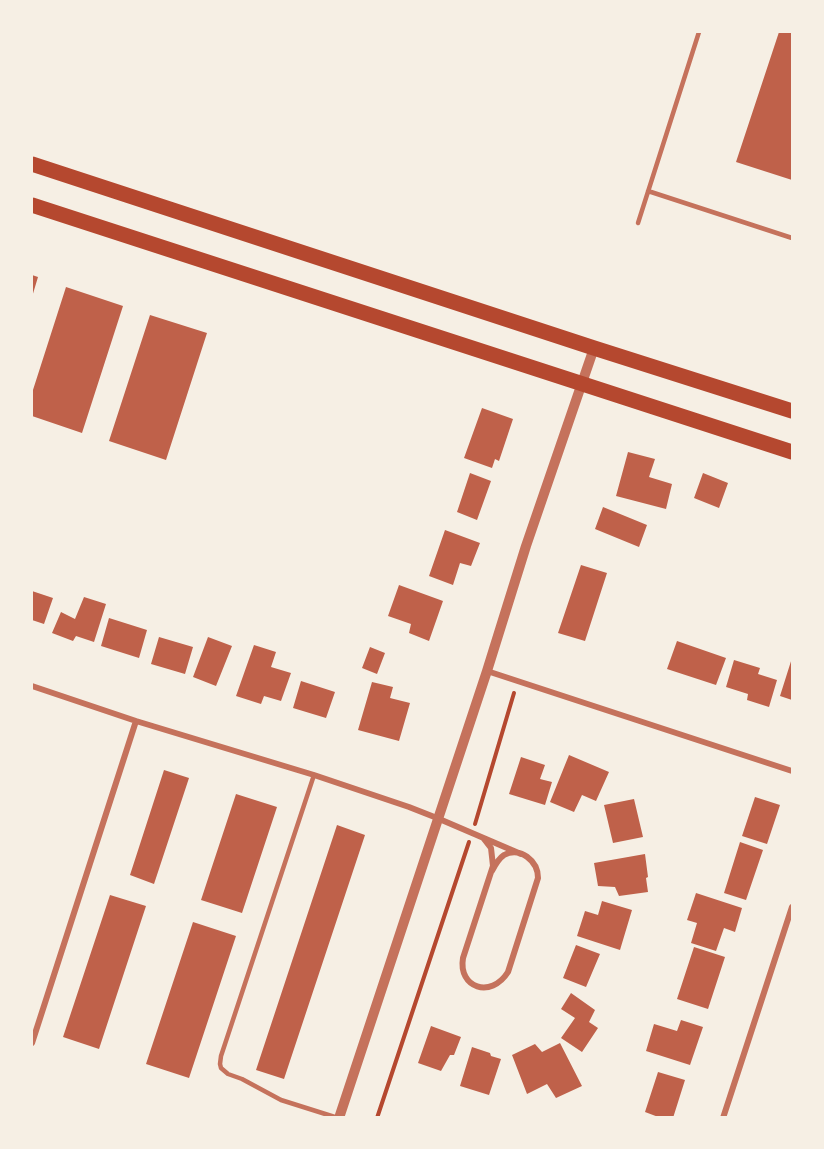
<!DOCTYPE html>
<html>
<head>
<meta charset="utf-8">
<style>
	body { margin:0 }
	#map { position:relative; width:824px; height:1149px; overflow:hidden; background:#f6efe4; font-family:Overpass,sans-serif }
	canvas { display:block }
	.frame { position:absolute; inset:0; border:33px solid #f6efe4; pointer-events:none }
</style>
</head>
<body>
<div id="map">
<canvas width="824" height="1149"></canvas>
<div class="frame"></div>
</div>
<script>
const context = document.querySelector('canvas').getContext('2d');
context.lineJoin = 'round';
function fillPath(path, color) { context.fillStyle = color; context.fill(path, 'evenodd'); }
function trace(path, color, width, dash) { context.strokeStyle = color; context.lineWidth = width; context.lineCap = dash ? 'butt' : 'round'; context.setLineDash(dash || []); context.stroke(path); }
const building = new Path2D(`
	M779,32H792V180L736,162Z
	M32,275L38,277L32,297Z
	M66,287L123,306L82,433L32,416V393Z
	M150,315L207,333L166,460L109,441Z
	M482,408L513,419L499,461L495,459L492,468L464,458Z
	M628,452L655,459L649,477L672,484L666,509L616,496Z
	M470,473L491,481L477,520L457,512Z
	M703,473L728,483L719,508L694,498Z
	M603,507L647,525L639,547L595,529Z
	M445,530L480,543L471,566L460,563L453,585L429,576Z
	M581,565L607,573L585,641L558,633Z
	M399,585L443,601L429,641L409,633L411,624L388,616Z
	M32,591L53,598L44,624L32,620Z
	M84,597L106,604L94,642L76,636L73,641L52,633L61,612L75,619Z
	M109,618L147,630L139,658L101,646Z
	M159,637L193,647L185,674L151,664Z
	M208,637L232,646L216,686L193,677Z
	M677,641L726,658L716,685L667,669Z
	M254,645L276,652L271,667L291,673L281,701L264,696L261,704L236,696Z
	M370,647L385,653L377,674L362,668Z
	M792,658V700L780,696Z
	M734,660L760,668L758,674L777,680L769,707L747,700L748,694L726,687Z
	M301,681L335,692L326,718L293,708Z
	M372,682L393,687L390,698L410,703L399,741L358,730Z
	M569,755L609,772L596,801L582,795L574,812L550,802Z
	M521,757L545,765L540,779L552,782L545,805L509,794Z
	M164,770L189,778L154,884L130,875Z
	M236,794L277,807L242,913L201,900Z
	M755,797L780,805L767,844L742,836Z
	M634,799L643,837L613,843L604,805Z
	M337,825L365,835L284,1079L256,1070Z
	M740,842L763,850L746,900L724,893Z
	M645,854L648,877L646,878L648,892L619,896L615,887L598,886L594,863Z
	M696,893L742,908L735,932L724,928L716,951L691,943L697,923L687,920Z
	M110,895L146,906L99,1049L63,1037Z
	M602,901L632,910L620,950L577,936L585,911L598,915Z
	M193,922L236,936L189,1078L146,1064Z
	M576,945L600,954L586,987L563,978Z
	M694,947L725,957L708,1009L677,999Z
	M571,993L595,1010L589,1022L598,1028L582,1052L561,1038L575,1018L561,1009Z
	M681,1020L703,1027L690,1065L646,1051L654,1024L677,1031Z
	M431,1026L461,1037L454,1055H450L441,1071L418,1063Z
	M560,1043L582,1086L556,1098L547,1084L527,1094L512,1055L535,1044L542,1052Z
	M472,1047L490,1053L491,1056L501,1059L489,1095L460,1086Z
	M658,1072L685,1080L673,1118H661L645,1112Z`);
const path = new Path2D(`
	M475,824L514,693
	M377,1118L469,842`);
const service = new Path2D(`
	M648,191L792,238
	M638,223L699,32
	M314,775L221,1056L220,1064L221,1068L228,1074L242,1079L281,1100L338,1118`);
const minor = new Path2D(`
	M487,671L792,771
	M32,686L136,721L314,775L409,807L437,818L521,854
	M484,839L491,848L493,866L463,958C458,988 491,999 508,972L538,878C538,861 520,846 504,855C498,859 495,865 492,871
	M32,1043L136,721
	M723,1118L792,907`);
const tertiary = new Path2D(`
	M339,1118L487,671L526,546L594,348`);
const primary = new Path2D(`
	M32,164L594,348L792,411
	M32,205L792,452`);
fillPath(building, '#bf614a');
trace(path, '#b5482f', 4);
trace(service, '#c5725c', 4.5);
trace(minor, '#c5725c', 6);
trace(tertiary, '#c5725c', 10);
trace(primary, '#b5482f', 15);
</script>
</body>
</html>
